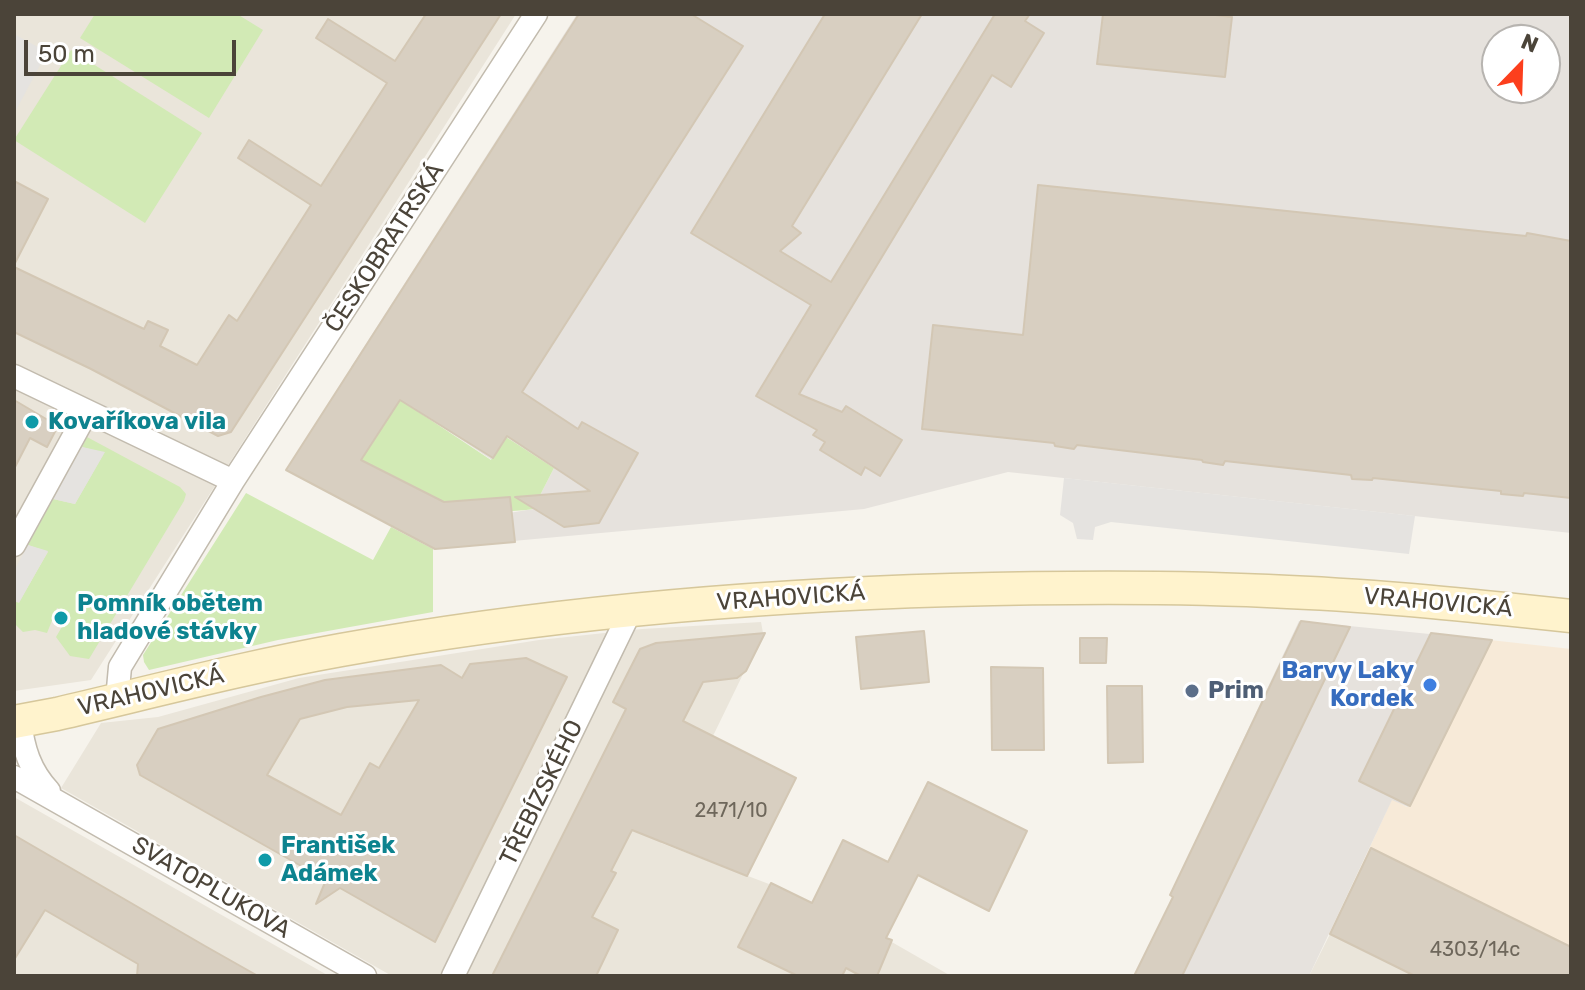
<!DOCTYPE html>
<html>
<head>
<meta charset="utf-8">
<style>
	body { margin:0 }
	#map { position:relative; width:1585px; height:990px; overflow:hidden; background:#f6f3ec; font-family:Rubik,sans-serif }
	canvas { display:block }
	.frame { position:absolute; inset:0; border:16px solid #4b4439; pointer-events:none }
	.north { position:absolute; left:1481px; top:24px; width:80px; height:80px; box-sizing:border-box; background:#fff; border:2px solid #b7b4b0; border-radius:50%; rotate:23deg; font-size:22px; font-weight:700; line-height:32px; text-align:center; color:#4b4439 }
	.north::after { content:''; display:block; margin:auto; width:28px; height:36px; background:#fc3f1d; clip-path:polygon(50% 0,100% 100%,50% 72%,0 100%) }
	.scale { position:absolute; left:24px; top:40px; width:212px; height:36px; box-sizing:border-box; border:4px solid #4b4439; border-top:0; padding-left:10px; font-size:24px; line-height:28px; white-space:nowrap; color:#4b4439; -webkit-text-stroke:6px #fff; paint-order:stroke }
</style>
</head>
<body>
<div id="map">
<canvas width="1585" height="990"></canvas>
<div class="frame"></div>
<div class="north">N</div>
<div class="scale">50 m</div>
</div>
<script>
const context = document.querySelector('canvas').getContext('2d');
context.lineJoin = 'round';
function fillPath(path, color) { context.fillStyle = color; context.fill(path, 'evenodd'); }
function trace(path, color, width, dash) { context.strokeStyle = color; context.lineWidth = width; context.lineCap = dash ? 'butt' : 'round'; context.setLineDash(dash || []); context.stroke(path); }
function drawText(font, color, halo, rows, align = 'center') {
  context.font = font + ' Rubik,sans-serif'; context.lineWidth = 6; context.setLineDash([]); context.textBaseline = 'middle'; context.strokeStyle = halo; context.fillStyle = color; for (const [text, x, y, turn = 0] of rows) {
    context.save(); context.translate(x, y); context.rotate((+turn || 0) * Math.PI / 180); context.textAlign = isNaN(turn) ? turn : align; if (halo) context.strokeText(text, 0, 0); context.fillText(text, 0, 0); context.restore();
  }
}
const residential = new Path2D(`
	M14,14H516L91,680L14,691Z
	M761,622L763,633L661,843L769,884L890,941L951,976H392L61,788L101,723L158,717L299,678L539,640L642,629Z
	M14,797L329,976H14Z
	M1330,934L1414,976H1309Z`);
const commercial = new Path2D(`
	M1490,640L1571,649V976H1414L1330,934L1392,799L1407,807Z`);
const industrial = new Path2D(`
	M577,14H1571V533L1008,472L864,509L513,541L509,513L533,509L554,468L506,437L492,460L351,367ZM1497,40H1545V88H1497Z
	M1299,621L1490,640L1408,807L1392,800L1309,976H1134L1172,898L1170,895Z`);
const green = new Path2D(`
	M95,14H237L263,30L209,118L80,38Z
	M71,50L202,133L145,223L14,140Z
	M399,399L491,460L506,437L554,468L533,509C470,519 411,491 354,468Z
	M87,437L180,487L186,494L184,501L89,659L70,656L56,637L70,613L57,608L47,633L35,630L23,632L14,623V601L19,602L48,552L28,545L53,499L75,504L104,453L82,447Z
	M246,493L373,560L391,527L433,549V612L278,640L149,670L144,662L143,655Z`);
const parking = new Path2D(`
	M14,34L47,52L14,114Z
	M82,447L105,452L75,504L53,499Z
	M1064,478L1415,516L1409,554L1111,522L1095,527L1093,540L1077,539L1073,523L1060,515Z
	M28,545L48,551L19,603L14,601V571Z`);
const building = new Path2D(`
	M426,14H501L231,432L218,436L91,369L14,332V267L144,329L148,321L168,330L160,346L197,365L229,315L237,321L311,205L238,158L249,140L321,186L387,83L316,38L328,19L395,61Z
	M579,14H691L743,46L522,392L578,429L582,422L638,453L599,523L564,527L515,497L590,491L507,436L493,458L400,400L361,460L444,502L510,497L515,542L435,549L286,470Z
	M825,14H922L792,226L801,233L780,251L831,282L995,14H1030L1025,21L1044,33L1011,87L992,75L799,394L842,412L846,406L902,440L880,476L865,467L861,475L820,450L825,442L813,435L817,430L756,396L811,305L691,233Z
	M1103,14H1207L1232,17L1225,77L1097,64Z
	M14,181L48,199L14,265Z
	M1038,185L1526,236L1527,233L1571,241V498L1524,493L1523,496L1501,494V491L1373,478L1372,480L1352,479L1351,475L1225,461L1223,465L1203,462L1202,460L1077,445L1074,449L1055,446L1054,443L922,429L933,325L1023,335Z
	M14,400L58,426L47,447L30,438L14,469Z
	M1301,621L1350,627L1182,976H1134L1173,897L1170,895Z
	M924,631L929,682L861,689L856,637Z
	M765,633L746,671L737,678L703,682L683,721L796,778L747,876L632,830L611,871L616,873L592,917L618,930L596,976H492L626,709L613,702L640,649L656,643Z
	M1431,633L1492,640L1410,806L1359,781Z
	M1080,638H1107L1106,663H1080Z
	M526,658L567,677L435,942L340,888L316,904L326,880L140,775L137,765L158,729L261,697L325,680L441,665L462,678L470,664ZM419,700L379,768L370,763L341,815L267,775L300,719L347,707Z
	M991,667L1043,668L1044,750H992Z
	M1107,686H1142L1143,762L1108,763Z
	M928,782L1027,831L989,911L918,875L886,938L892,940L877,976H861L846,968L842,976H798L738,947L771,883L812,903L843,840L888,862Z
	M14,835L205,946L258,976H137L138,964L45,910L14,960Z
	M1371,848L1571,947V976H1415L1330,934Z`);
const street = new Path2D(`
	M14,376L233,481
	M14,545L87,412
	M117,700L120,667L233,481L536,14
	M20,721C23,748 30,771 49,791
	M14,777L365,976
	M453,976L631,610`);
const secondary = new Path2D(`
	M14,722L57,714C151,692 246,667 341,650C542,614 747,596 951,590C1064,587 1176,586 1288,592C1383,596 1477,606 1571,616`);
const markers = [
	[32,422,8,"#0f9aa8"],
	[61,618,8,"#0f9aa8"],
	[1430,685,8,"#3f7fe0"],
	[1192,691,8,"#5c6f8a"],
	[265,860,8,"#0f9aa8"]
];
const numberNames = [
	["2471/10",731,811],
	["4303/14c",1475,950]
];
const streetNames = [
	["ČESKOBRATRSKÁ",385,248,-57],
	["VRAHOVICKÁ",791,598,-4],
	["VRAHOVICKÁ",1438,603,5],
	["VRAHOVICKÁ",151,692,-13],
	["TŘEBÍZSKÉHO",542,793,-64],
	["SVATOPLUKOVA",211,888,30]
];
const cultureNames = [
	["Kovaříkova vila",48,422],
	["Pomník obětem",77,604],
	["hladové stávky",77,632],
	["František",281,846],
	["Adámek",281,874]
];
const shopNames = [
	["Barvy Laky",1414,671],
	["Kordek",1414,699]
];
const serviceNames = [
	["Prim",1208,691]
];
fillPath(residential, '#eae5da');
fillPath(commercial, '#f7ead8');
fillPath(industrial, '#e6e2dd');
fillPath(green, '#d2eab5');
fillPath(parking, '#e5e3e0');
fillPath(building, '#d8cfc1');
trace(building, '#d3c7b4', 2);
trace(street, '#c2bbae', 25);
trace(secondary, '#d6c79b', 35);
trace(street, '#fff', 22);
trace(secondary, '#fff3cd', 32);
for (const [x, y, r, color] of markers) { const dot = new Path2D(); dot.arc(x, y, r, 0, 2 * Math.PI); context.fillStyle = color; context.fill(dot); trace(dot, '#fff', 3); }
drawText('20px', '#6e675b', null, numberNames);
drawText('24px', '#4b4439', '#fff', streetNames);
drawText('bold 24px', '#0d838f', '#fff', cultureNames, 'left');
drawText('bold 24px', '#366cbe', '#fff', shopNames, 'right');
drawText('bold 24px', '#4e5e75', '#fff', serviceNames, 'left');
</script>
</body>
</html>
